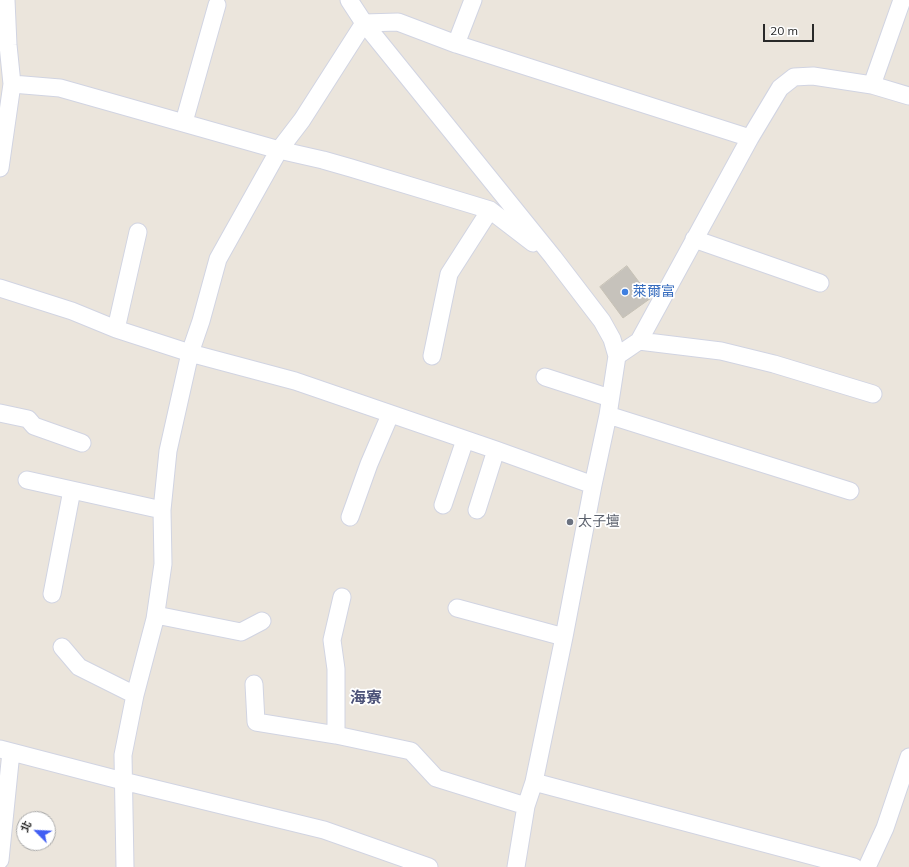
<!DOCTYPE html>
<html>
<head>
<meta charset="utf-8">
<style>
	body { margin:0 }
	#map { position:relative; width:909px; height:867px; overflow:hidden; background:#ebe5dc; font-family:Mulish,"Noto Sans TC",sans-serif }
	canvas { display:block }
	.north { position:absolute; left:16px; top:811px; width:40px; height:40px; box-sizing:border-box; background:#fff; border:1px solid #a9a9a9; border-radius:50%; rotate:294deg; font-size:11px; font-weight:700; line-height:16px; text-align:center; color:#292929 }
	.north::after { content:''; display:block; margin:auto; width:14px; height:18px; background:#415ef3; clip-path:polygon(50% 0,100% 100%,50% 72%,0 100%) }
	.scale { position:absolute; left:763px; top:24px; width:51px; height:18px; box-sizing:border-box; border:2px solid #292929; border-top:0; padding-left:5px; font-size:12px; line-height:14px; white-space:nowrap; color:#292929; -webkit-text-stroke:3px #fff; paint-order:stroke }
</style>
</head>
<body>
<div id="map">
<canvas width="909" height="867"></canvas>
<div class="north">北</div>
<div class="scale">20 m</div>
</div>
<script>
const context = document.querySelector('canvas').getContext('2d');
context.lineJoin = 'round';
function fillPath(path, color) { context.fillStyle = color; context.fill(path, 'evenodd'); }
function trace(path, color, width, dash) { context.strokeStyle = color; context.lineWidth = width; context.lineCap = dash ? 'butt' : 'round'; context.setLineDash(dash || []); context.stroke(path); }
function drawText(font, color, halo, rows, align = 'center') {
  context.font = font + ' Mulish,"Noto Sans TC",sans-serif'; context.lineWidth = 3.5; context.setLineDash([]); context.textBaseline = 'middle'; context.strokeStyle = halo; context.fillStyle = color; for (const [text, x, y, turn = 0] of rows) {
    context.save(); context.translate(x, y); context.rotate((+turn || 0) * Math.PI / 180); context.textAlign = isNaN(turn) ? turn : align; if (halo) context.strokeText(text, 0, 0); context.fillText(text, 0, 0); context.restore();
  }
}
const building = new Path2D(`
	M627,266L651,298L623,318L600,287Z`);
const minor = new Path2D(`
	M349,0L364,23L553,257L602,321L612,339L617,356L608,415L593,485L564,637L534,782L526,806L516,867
	M456,44L473,0
	M12,84L60,88L279,150L323,160L351,168L490,210L533,243
	M872,85L902,0
	M184,122L217,5
	M0,168L12,84L8,45L6,0
	M694,239L820,283
	M0,288L72,311L116,329L190,353L295,381L496,450L593,485
	M116,329L138,232
	M639,341L721,351L774,364L873,394
	M432,356L449,274L490,210
	M617,356L639,341L750,138L780,88L794,77L813,76L872,85L909,96
	M545,377L610,398
	M0,413L28,419L34,426L82,443
	M608,415L850,491
	M27,480L162,510
	M443,505L465,440
	M477,510L496,450
	M350,517L369,464L390,415
	M52,594L72,490
	M457,608L564,637
	M156,615L241,632L262,621
	M62,647L79,667L135,695
	M254,684L256,722L336,735L411,751L436,778L526,806
	M336,735V669L332,640L342,597
	M0,749L123,781L324,830L429,867
	M534,782L854,867
	M0,860L11,752
	M125,867L123,755L135,695L155,619L163,564L162,510L168,451L190,353L201,321L218,259L279,150L302,120L364,23L398,22L456,44L750,138
	M867,867L885,828L909,757`);
const markers = [
	[625,292,4,"#3f7fe0"],
	[570,522,4,"#6b7280"]
];
const shopNames = [
	["萊爾富",633,292]
];
const worshipNames = [
	["太子壇",578,522]
];
const quarterNames = [
	["海寮",366,698]
];
fillPath(building, '#c6c2bb');
trace(building, '#c6c1b5', 1);
trace(minor, '#d1d4e2', 19);
trace(minor, '#fff', 17);
for (const [x, y, r, color] of markers) { const dot = new Path2D(); dot.arc(x, y, r, 0, 2 * Math.PI); context.fillStyle = color; context.fill(dot); trace(dot, '#fff', 1.5); }
drawText('14px', '#366cbe', '#fff', shopNames, 'left');
drawText('14px', '#5b616d', '#fff', worshipNames, 'left');
drawText('bold 16px', '#4c5278', '#fff', quarterNames);
</script>
</body>
</html>
